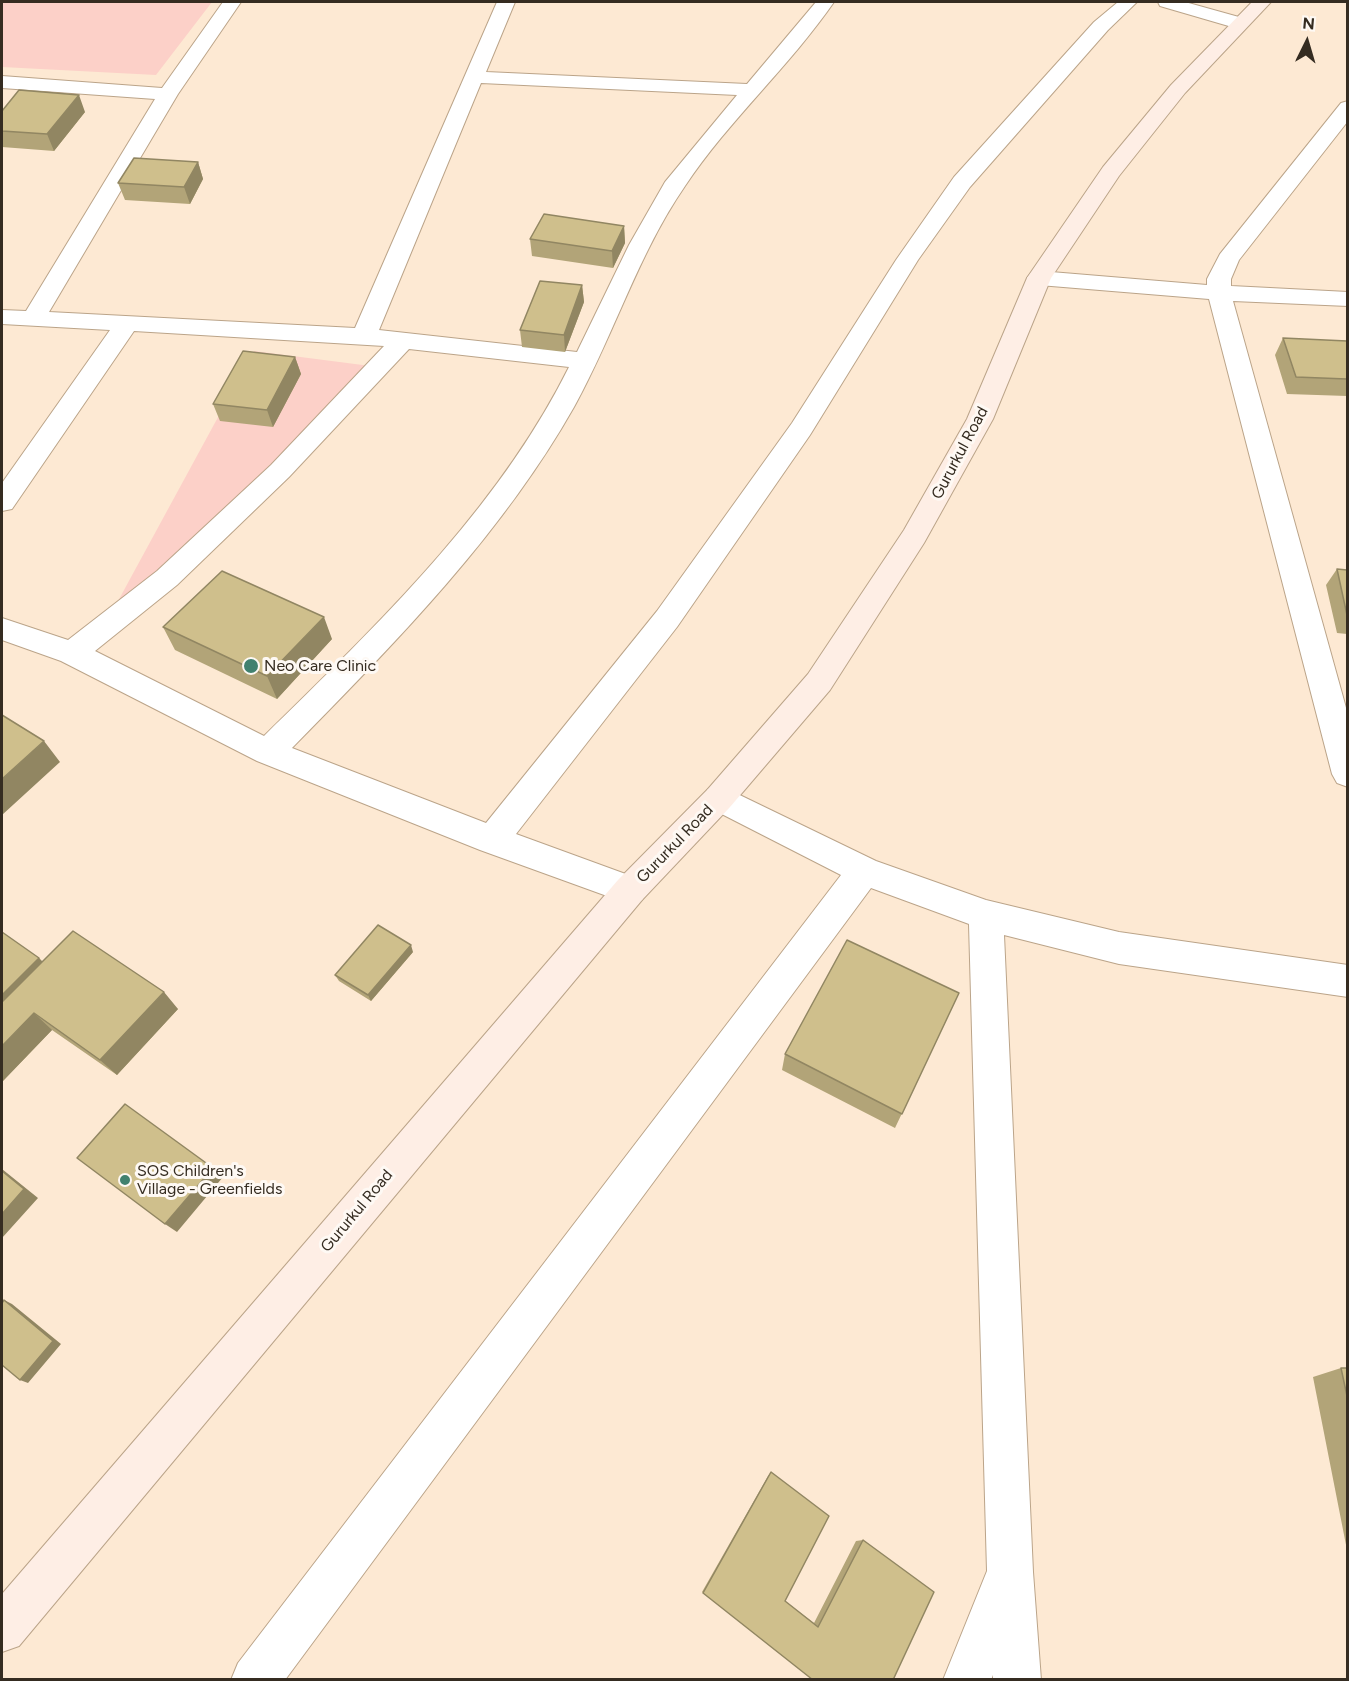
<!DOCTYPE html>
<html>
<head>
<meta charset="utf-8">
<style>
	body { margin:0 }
	#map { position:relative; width:1349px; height:1681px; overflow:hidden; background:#fde9d3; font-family:Figtree,sans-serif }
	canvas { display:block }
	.frame { position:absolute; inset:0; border:3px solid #352c21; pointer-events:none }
	.north { position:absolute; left:1277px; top:12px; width:60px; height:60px; -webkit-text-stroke:4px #fef9f4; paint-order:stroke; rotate:5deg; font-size:16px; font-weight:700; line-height:24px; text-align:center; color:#352c21 }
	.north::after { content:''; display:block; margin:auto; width:21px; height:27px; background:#352c21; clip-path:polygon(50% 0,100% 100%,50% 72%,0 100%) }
</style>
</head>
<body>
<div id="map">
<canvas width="1349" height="1681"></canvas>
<div class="frame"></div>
<div class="north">N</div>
</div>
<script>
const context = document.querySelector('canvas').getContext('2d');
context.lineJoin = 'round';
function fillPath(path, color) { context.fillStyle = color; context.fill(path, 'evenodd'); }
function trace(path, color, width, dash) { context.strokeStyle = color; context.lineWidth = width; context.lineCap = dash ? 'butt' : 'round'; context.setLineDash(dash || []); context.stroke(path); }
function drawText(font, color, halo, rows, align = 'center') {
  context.font = font + ' Figtree,sans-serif'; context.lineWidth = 6; context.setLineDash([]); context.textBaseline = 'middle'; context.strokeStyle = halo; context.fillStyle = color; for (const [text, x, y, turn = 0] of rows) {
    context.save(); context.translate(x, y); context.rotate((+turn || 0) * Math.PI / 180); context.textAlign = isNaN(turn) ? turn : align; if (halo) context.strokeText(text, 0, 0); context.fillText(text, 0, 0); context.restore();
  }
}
const green = new Path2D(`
	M2,2H212L156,75L2,67Z
	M254,351L386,368L99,636Z`);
const street = new Path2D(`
	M223,2H241L178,94L49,312L355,328L497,2H515L486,72L747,84L816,2H834C789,67 729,120 685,186C638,254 614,335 574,407C501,536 395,643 292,748L486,823L657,611L792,423L896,260L954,177L1094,22L1118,2H1137L1108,30L970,187L918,260L810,435L677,627L516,834L642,880L647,890L642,900L630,905L618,900L480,850L257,761L61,661L2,640V618L68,640L157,571L271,465L384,346L134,331L12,509L2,511V483L110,330L2,324V310L26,311L155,99L2,88V76L162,88ZM481,83L737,95L665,182L629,245L577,352L379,330ZM409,349L569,367C498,510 377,625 264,736L95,651L177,585L289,477Z
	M1158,2H1185L1246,19L1248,23L1239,29L1160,6Z
	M1348,101V121L1239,260L1231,279V286L1348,292V306L1233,301L1348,715V787L1337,783L1332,774L1209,299L1039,285L1031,283L1027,278L1031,273L1039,271L1207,285V279L1220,254L1341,103Z
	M719,785L876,861L986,900L1119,932L1348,965V997L1119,964L1004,935L1033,1572L1041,1680H993V1675L991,1680H943L987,1571L969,924L871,888L285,1680H231L238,1663L841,875L708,807L703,798L708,789Z`);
const secondary = new Path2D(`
	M1252,2H1271L1185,93L1119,176L1051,278L993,419L924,543L830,690L730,807L642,900L19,1646L2,1652V1594L618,880L708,789L808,674L904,530L967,419L1027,278L1103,167L1171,85Z`);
const wall = new Path2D(`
	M2,111L85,112L54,151L2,147Z
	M198,162L203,179L190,204L125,200L118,183Z
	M624,226L625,243L613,268L532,256L530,239Z
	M582,285L584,302L565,352L522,347L520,330Z
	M1283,338L1347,341V396L1287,394L1275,355Z
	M295,357L301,374L273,427L220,421L213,404Z
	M1337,569L1347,570V634L1337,633L1326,585Z
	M163,627L332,639L277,699L175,650Z
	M413,952L371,1001L339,981L335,975Z
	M39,958L42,962L178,1009L117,1075L52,1030L2,1082Z
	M959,993L895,1128L782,1070L785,1054Z
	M1341,1368H1347V1550L1313,1377Z
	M771,1472L785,1601L814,1623L856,1541L863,1540L813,1680L702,1592L768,1476Z`);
const shadedWall = new Path2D(`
	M79,95L85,112L54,151L47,134Z
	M198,162L203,179L190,204L184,187Z
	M624,226L625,243L613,268L612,251Z
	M582,285L584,302L565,352L564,335Z
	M295,357L301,374L273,427L267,410Z
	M324,617L332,639L277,699L267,676Z
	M44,741L60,762L2,815V779Z
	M411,945L413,952L371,1001L368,995Z
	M39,958L52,971L2,1010V995Z
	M164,992L178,1009L117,1075L100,1060Z
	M34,1013L52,1030L2,1082V1046Z
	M213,1168L223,1177L177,1232L165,1224Z
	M2,1169L38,1198L2,1238Z
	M4,1300L12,1304L61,1344L28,1383L20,1380Z`);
const building = new Path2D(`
	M19,90L79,95L47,134L2,131V111Z
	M134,158L198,162L184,187L118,183Z
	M544,214L624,226L612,251L530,239Z
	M540,281L582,285L564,335L520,330Z
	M1283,338L1347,341V379L1296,377Z
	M243,351L295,357L267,410L213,404Z
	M1337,569L1347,570V615Z
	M222,571L324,617L267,676L163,627Z
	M2,715L44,741L2,779Z
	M378,925L411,945L368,995L335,975Z
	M73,931L164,992L100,1060L34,1013L2,1046V1002Z
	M2,932L39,958L2,995Z
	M847,940L959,993L902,1114L785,1054Z
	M125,1104L213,1168L165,1224L77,1158Z
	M2,1171L24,1189L2,1214Z
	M4,1300L53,1341L20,1380L2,1365V1303Z
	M1341,1368H1347V1396Z
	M771,1472L829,1516L785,1601L818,1627L863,1540L934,1592L893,1680H813L703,1593Z`);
const markers = [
	[251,666,8,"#41816f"],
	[125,1180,6,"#41816f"]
];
const streetNames = [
	["Gururkul Road",960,453,-62],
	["Gururkul Road",675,844,-46],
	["Gururkul Road",357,1211,-50]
];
const poiNames = [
	["Neo Care Clinic",264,666],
	["SOS Children's",137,1171],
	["Village - Greenfields",137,1189]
];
fillPath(green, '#fcd0c8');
trace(street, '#bba489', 2);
trace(secondary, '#bba489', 2);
fillPath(street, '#fff');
fillPath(secondary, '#feeee5');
fillPath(wall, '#b2a478');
fillPath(shadedWall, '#918662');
fillPath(building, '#cfbf8c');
trace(building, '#918662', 1.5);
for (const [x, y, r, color] of markers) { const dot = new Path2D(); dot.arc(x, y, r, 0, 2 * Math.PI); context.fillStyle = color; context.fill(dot); trace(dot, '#fef9f4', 2); }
drawText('16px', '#352c21', '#fef9f4', streetNames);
drawText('16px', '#352c21', '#fef9f4', poiNames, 'left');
</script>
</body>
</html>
